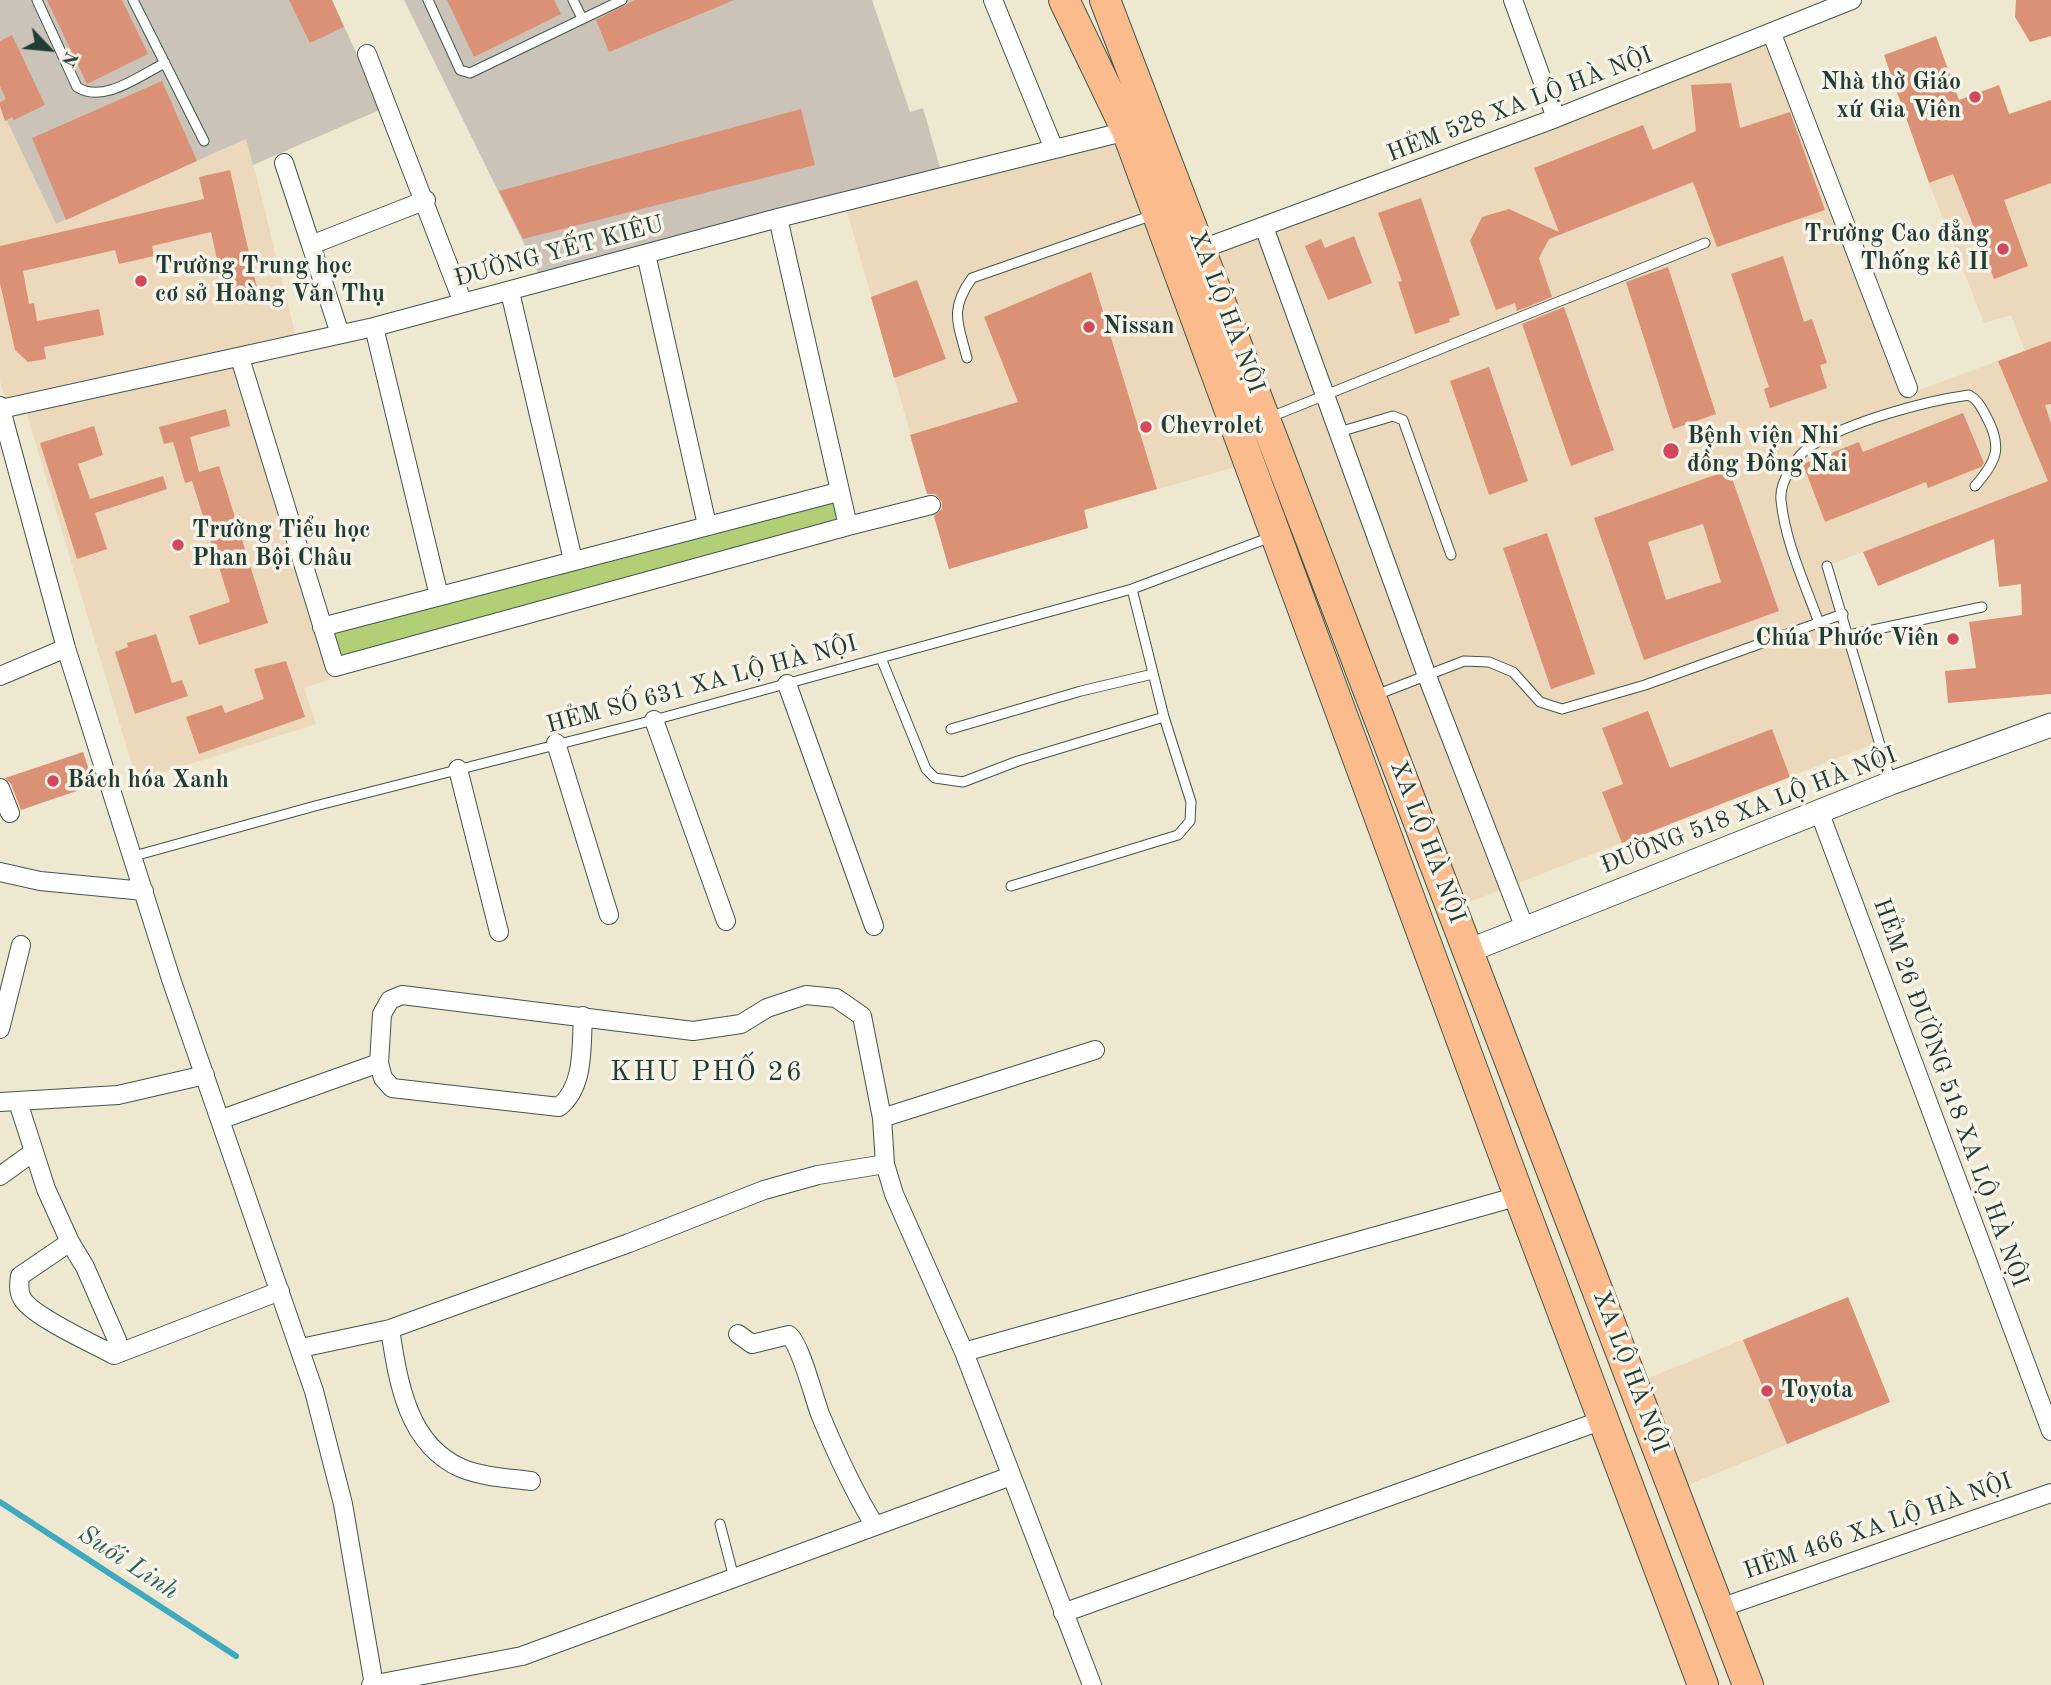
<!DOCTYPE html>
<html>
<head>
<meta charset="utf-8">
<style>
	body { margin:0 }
	#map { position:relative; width:2051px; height:1685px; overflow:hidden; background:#efe8d0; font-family:"Old Standard TT",serif }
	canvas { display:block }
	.north { position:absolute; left:14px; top:14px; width:70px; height:70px; -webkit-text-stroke:5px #f7f3e8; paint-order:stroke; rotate:116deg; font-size:19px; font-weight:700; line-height:28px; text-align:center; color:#1f3d34 }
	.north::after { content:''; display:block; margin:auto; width:24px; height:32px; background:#1f3d34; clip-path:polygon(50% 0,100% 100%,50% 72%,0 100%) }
</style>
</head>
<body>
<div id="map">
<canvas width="2051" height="1685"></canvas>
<div class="north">N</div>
</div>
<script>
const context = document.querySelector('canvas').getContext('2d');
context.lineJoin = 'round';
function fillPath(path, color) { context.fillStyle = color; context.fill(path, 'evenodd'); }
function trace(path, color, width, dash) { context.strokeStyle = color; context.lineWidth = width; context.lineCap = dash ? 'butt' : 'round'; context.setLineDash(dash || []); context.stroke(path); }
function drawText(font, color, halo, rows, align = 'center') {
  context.font = font + ' "Old Standard TT",serif'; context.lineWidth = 7; context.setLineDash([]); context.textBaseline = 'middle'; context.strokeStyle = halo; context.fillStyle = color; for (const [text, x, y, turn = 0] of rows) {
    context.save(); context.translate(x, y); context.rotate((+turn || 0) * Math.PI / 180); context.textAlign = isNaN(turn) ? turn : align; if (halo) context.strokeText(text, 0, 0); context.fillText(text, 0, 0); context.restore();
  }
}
const built = new Path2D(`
	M1770,42L1903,396L2025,351L2011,315L1984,323L1929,183L2051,139V489L2047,481L1824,567L1876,743L1462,905L1215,252Z
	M0,106L56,224L247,139L296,337L6,401L0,381Z
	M1118,140L1242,465L1085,510L1088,528L949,569L846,208Z
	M235,367L330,679L304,688L316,724L137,781L26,411Z
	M1848,1297L1890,1402L1686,1486L1644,1380Z`);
const industrial = new Path2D(`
	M0,0H332L382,109L253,165L246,139L56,224L0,106Z
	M404,0H872L910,112L923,108L941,171L540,276Z`);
const green = new Path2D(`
	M834,500L840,521L339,659L330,632Z`);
const stream = new Path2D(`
	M0,1502L236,1656`);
const building = new Path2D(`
	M47,0H122L148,54L87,84Z
	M289,0H332L344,27L310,43Z
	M447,0H554L561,14L474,57Z
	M635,0H734L609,52L596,20Z
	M2016,0H2051V36L2030,42L2015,17Z
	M12,35L45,105L14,120L12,117L5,121L0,106V102L6,99L0,86V41Z
	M1936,36L1959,100L1999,85L2009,114L2051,100V183L2004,200L2028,266L1994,279L1953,174L1929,183L1884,55Z
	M162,81L197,161L66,220L32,138Z
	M1731,83L1740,128L1790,112L1825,210L1717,247L1693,182L1549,239L1539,258L1552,297L1517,311L1515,303L1496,310L1470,241L1482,217L1509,209L1559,232L1534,168L1643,125L1653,150L1696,131L1691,85Z
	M801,109L815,165L523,239L499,191Z
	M230,170L257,288L225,296L211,232L152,246L154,256L119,264L115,250L23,271L29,304L34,303L37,321L99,309L104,335L44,347L46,359L28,362L15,350L0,283V246L204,199L199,177Z
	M1421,198L1460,315L1449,319L1450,322L1415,334L1398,282L1402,281L1378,213Z
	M1354,236L1372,283L1328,300L1305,246L1321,239L1325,248Z
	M1783,256L1804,322L1812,319L1827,363L1820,365L1827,388L1770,408L1764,389L1769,387L1731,274Z
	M1668,267L1716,414L1673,429L1626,282Z
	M1091,272L1157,489L1084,510L1088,528L949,569L934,516L942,509V502L935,494H927L910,435L1018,402L984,317Z
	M917,280L946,359L894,378L871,297Z
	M1564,307L1614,450L1571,466L1522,324Z
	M2051,341V404L2045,405L2051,423V694L1948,703L1945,671L1976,668L1969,622L2022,615L2021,584L1999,587L1994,539L1878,586L1863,552L2048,481L1998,361Z
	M1489,367L1528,481L1489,495L1450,381Z
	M226,409L230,426L190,437L199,472L219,466L268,623L199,645L189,616L230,602L192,481L185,483L173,442L164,444L159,427Z
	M1963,413L1984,463L1981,467L1928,488L1926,482L1825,522L1803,464L1859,442L1863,452Z
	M94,426L103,455L78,464L90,499L163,476L167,489L95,513L107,549L77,559L40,443Z
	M1729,470L1779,611L1644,660L1594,518ZM1703,524L1721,582L1666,600L1648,542Z
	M1547,533L1595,674L1551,689L1503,548Z
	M156,634L172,683L182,680L188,696L135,714L115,652L128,647L127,643Z
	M286,661L305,717L199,754L186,717L222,705L225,713L264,699L254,669Z
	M1648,711L1670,768L1772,729L1790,777L1622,843L1602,792L1623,784L1602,728Z
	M83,752L94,785L21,810L11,784L5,778Z
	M1848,1297L1890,1402L1787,1444L1743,1340Z`);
const service = new Path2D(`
	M37,0L77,87C103,104 139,76 165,63
	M133,0L204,141
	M428,0L460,70L470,73L622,0
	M573,0L582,18
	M967,358C958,323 949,310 972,278L1153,215
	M1268,418L1705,243
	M1339,432L1393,416L1403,420L1451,555
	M1827,566L1891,782
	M1819,623C1805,584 1785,542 1781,500C1779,482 1797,455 1811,446C1848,422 1925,401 1969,395C1978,400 1981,407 1986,416C2003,447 1997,461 1975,486
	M1849,635L1982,607
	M881,658L926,769L935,778L963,782L1018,761L1164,717
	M1376,695L1464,661L1489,662L1513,672L1540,702L1562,709L1645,685L1843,614
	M951,729L1081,691L1153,674
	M134,856L315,806L654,720L1132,589L1271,537
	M1011,886L1178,835L1190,821L1191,802L1164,717L1132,589
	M720,1524L734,1578`);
const minor = new Path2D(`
	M993,0L1054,149
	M1513,0L1556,118
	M1772,34L1908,388
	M367,54L463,303
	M284,163L311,245
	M1264,227L1427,676L1524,926
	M1202,249L1556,118L1852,0
	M646,254L707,525
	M510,292L573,560
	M374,327L439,596
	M340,334L311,245L426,200
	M240,358L335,667L848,526L778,218
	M0,406L66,648L171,979L314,1391L343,1504L374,1685
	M1,409L374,327L778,218L1127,131
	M848,526L931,505
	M322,627L838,492
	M0,676L66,648
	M787,684L874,926
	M654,720L726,921
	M556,743L609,915
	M458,769L499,932
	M0,788L10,813
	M1819,811L2051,1431
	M0,872L40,881L144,891
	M0,1029L21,945
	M379,1063L383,1078L392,1088L559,1107C585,1086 581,1047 583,1016
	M0,1102L118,1095L205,1075
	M18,1102L46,1189L70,1242L85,1267L117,1340L114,1355
	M882,1118L1095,1050
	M222,1119L379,1063L382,1014L390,1000L402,995L693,1031L741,1024L767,1008L806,995L836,998L862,1016L882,1118L885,1164L894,1194L964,1352L1092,1685
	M0,1176L32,1153
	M70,1242L20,1276C19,1284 18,1291 22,1298C31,1316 94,1344 114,1355L280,1291
	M390,1329C398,1381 407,1444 461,1468C483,1477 508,1478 531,1481
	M738,1334L752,1344L789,1335C801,1346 813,1395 820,1414C836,1453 853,1490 875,1526
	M301,1348L390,1329L629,1243L764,1190L818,1175L885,1164
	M964,1352L1519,1196
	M1720,1608L2051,1493
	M1063,1613L1603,1420
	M371,1685L522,1656L1011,1476`);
const tertiary = new Path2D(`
	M1468,951L1891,783L2051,725`);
const trunk = new Path2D(`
	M1064,0L1127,131L1519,1196L1703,1685
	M1105,0L1748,1685`);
const markers = [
	[1975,97,7,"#d1495b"],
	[2003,249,7,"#d1495b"],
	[141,281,7,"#d1495b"],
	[1089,327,7,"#d1495b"],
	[1146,427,7,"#d1495b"],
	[1671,451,9,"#d1495b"],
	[178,545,7,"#d1495b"],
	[1953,639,7,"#d1495b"],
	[53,781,7,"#d1495b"],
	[1767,1391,7,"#d1495b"]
];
const poiNames = [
	["Nhà thờ Giáo",1961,83,"right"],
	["xứ Gia Viên",1961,111,"right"],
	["Trường Cao đẳng",1989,235,"right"],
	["Thống kê II",1989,263,"right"],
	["Trường Trung học",155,267],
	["cơ sở Hoàng Văn Thụ",155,295],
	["Nissan",1103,327],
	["Chevrolet",1160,427],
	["Bệnh viện Nhi",1687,437],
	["đồng Đồng Nai",1687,465],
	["Trường Tiểu học",192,531],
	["Phan Bội Châu",192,559],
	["Chúa Phước Viên",1939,639,"right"],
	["Bách hóa Xanh",67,781],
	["Toyota",1781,1391]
];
const streetNames = [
	["HẺM 528 XA LỘ HÀ NỘI",1520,105,-21],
	["ĐƯỜNG YẾT KIÊU",559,252,-15],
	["XA LỘ HÀ NỘI",1226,312,69],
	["HẺM SỐ 631 XA LỘ HÀ NỘI",702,685,-15],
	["ĐƯỜNG 518 XA LỘ HÀ NỘI",1749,811,-21],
	["XA LỘ HÀ NỘI",1427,842,69],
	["HẺM 26 ĐƯỜNG 518 XA LỘ HÀ NỘI",1950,1093,70],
	["XA LỘ HÀ NỘI",1630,1372,69],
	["HẺM 466 XA LỘ HÀ NỘI",1878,1527,-19]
];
const waterNames = [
	["Suối Linh",128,1563,33]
];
const quarterNames = [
	["KHU PHỐ 26",707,1073]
];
fillPath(built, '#ecd8ba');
fillPath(industrial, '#cbc3b8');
fillPath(green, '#b3cf76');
trace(stream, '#3faabf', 6);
fillPath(building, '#db9175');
trace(service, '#3e574b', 11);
trace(minor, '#3e574b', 20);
trace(tertiary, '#3e574b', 25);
trace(trunk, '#3e574b', 32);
trace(service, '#fff', 9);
trace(minor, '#fff', 18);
trace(tertiary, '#fff', 23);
trace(trunk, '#fbbb8d', 30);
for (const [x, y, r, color] of markers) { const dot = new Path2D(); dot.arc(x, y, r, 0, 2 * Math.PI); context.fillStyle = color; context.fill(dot); trace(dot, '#f7f3e8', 2.5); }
drawText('bold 24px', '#1f3d34', '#f7f3e8', poiNames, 'left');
drawText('24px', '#1f3d34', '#f7f3e8', streetNames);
drawText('italic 26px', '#295e5e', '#f7f3e8', waterNames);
context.letterSpacing = '2px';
drawText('28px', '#1f3d34', '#f7f3e8', quarterNames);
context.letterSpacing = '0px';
</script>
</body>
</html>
